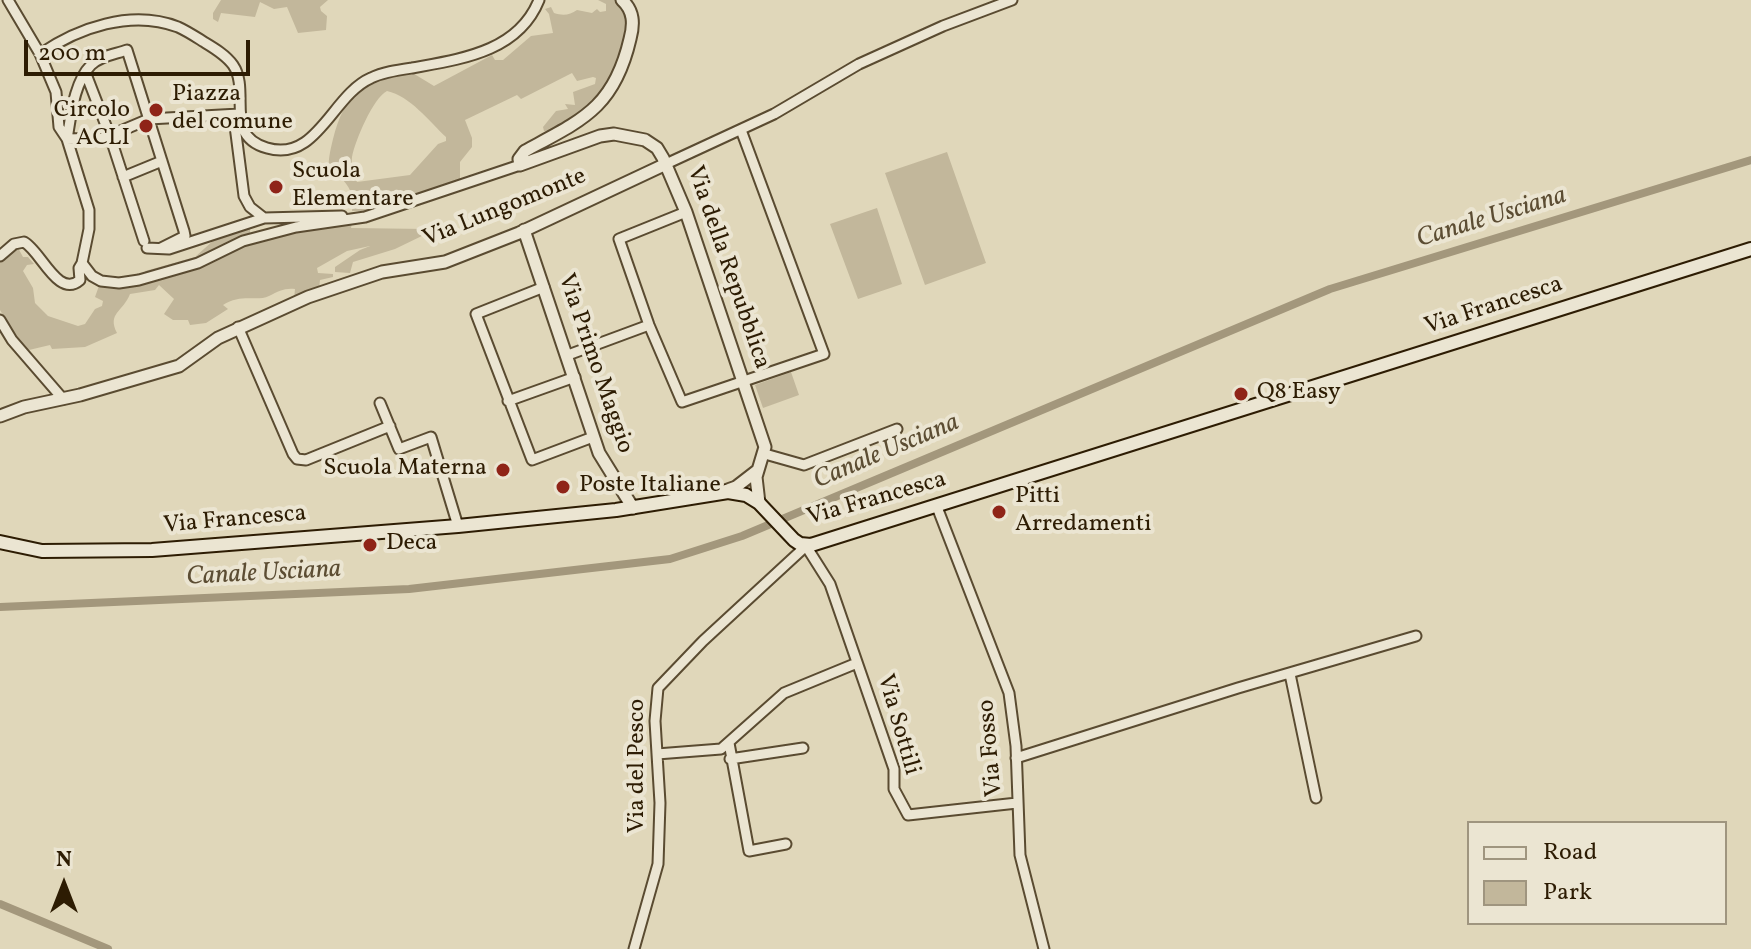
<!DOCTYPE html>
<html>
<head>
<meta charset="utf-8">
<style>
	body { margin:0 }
	#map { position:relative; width:1751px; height:949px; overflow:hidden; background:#e0d7ba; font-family:Vollkorn,serif }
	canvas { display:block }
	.legend { position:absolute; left:1467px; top:821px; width:260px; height:104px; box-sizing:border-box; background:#ebe5d2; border:2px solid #9f957f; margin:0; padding:10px 14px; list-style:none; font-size:24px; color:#2d1c03 }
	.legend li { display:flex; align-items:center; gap:16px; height:40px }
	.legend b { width:40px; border:2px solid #9f957f }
	.north { position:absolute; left:24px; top:845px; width:80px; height:80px; -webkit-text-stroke:6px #ebe5d2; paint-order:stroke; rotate:0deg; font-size:22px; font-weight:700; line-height:32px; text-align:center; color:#2d1c03 }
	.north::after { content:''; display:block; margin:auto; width:28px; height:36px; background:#2d1c03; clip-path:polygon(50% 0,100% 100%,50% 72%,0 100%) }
	.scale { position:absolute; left:24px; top:40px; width:226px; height:36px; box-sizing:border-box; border:4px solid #2d1c03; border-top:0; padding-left:10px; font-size:24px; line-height:28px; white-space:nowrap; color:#2d1c03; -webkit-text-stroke:6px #ebe5d2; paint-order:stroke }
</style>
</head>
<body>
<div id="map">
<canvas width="1751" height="949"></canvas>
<ul class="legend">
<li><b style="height:10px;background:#ebe5d2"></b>Road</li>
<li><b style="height:22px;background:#c2b79b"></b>Park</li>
</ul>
<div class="north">N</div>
<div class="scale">200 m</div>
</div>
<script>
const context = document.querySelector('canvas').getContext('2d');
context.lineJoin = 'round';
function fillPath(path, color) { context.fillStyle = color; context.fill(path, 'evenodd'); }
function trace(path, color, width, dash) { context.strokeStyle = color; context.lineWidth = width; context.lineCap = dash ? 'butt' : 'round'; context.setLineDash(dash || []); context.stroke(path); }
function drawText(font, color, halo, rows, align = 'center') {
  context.font = font + ' Vollkorn,serif'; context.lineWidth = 8; context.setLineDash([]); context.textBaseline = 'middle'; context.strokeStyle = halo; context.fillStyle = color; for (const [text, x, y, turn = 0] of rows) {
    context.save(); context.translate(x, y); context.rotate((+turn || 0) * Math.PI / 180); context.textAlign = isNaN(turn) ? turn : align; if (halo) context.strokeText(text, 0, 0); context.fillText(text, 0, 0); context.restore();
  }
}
const green = new Path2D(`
	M221,0H328L320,7L321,11L327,16L326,30L298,33L287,7L274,9L260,2L255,17L221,13L218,22L213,19V13Z
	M598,0H616C621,4 626,8 628,14C636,55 587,130 544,131L543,127L556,111L568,109L565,104L575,105L573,92L595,84L596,78L593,77L577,81L572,73L521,99L517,95L465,120L472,138V147L460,162V181L367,211H352C355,197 350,186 339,176H330C327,162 330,152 333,139C344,96 364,72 411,72L434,86L492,55L495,60H503L531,36L553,33L549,14L545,9L551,7L554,13C563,16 570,15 577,10L592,13L597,9L600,12L606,11V4ZM387,91C410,96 429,121 446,137V141L438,144L410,175L357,182C353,174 351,166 352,157C355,141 373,98 387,91Z
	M947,152L986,263L925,285L885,173Z
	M877,208L902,284L858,299L830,224Z
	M352,223L351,228L426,229L428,233L395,249L353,262L350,273L335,272V267L360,250L370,246L347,251L317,268L318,273L333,274V277L320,280L319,289L294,299L295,289C284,288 279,291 269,296C257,302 241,293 223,305L228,309L206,323L190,325L188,320H173L164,314L174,299L159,285L155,290L130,294C123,312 107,313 117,333L85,347L52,349L50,345L29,350L22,347L0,310V261L17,246L23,257H28L34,264L27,265L23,271L33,288L35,303L48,316L78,326L85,324L95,309L102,306L103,301L95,297L100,283L146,281L145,271L195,257L215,239L250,225V235Z
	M791,372L799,395L763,408L755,385Z`);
const canal = new Path2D(`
	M0,607L409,589L670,559L742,536L1330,289L1751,160
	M0,904L108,949`);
const minor = new Path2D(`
	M8,0L40,54L56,92L59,127L67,139L89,210V229L82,263L92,276L101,281L119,283L139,280L198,263L243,241L296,227L365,217L520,165
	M40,54C78,28 131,9 178,27C187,31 196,37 204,42C214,48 226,55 233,65C251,91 223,136 267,148C317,163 332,95 371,78C383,72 398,70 412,68C461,59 518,52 539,0
	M86,74L110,136L144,241
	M237,116L235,126L244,196L250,207L264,218
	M67,139C71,116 74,82 91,65C100,56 116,54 127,50L184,231L185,236L161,248
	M67,139L104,138L149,119L239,114
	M666,164L774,114L859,64L943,26L1012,0
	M123,177L162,161
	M686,212L619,239L649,325L682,402L824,354L741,130
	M147,248L169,249L264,218L342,216
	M0,256L14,244L24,242C41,251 58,299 80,280L79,268L82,263
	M544,287L476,314L532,460L593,437
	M0,320L12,340L63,399
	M238,327L293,454L297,459L306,460L390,426
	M568,355L649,325
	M508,401L575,377
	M380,403L399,449L431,437L458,526
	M765,454L804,465L897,429
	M937,507L1009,693L1016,746L1020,855L1044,949
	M1290,674L1316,798
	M729,743L749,851L786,844
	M657,754L721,749L784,693L857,663
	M1016,758L1238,688L1416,636
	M730,759L803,748
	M634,949L658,864L660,803L655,721L658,688L703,641L806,546L830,584L894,769V789L908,815L1017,803`);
const tertiary = new Path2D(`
	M520,165L600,136L614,134L645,140L657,148L663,158L686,212L765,447L756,477L759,503
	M520,165L519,159L525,151C582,120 614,108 630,39C634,24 634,11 622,0
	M524,230L599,453L633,508
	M0,416L24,407L80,395L179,366L218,338L308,297L382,272L445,262L519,233L666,164
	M722,492L736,487L758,470`);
const secondary = new Path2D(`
	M0,542L42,551L152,550L458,526L616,510L728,492L746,495L759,503L794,540L800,544L811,545L1751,249`);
const markers = [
	[156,110,8,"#8f2418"],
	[146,126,8,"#8f2418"],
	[276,187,8,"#8f2418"],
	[1241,394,8,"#8f2418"],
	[503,470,8,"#8f2418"],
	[563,487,8,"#8f2418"],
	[999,512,8,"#8f2418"],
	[370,545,8,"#8f2418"]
];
const poiNames = [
	["Piazza",172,96],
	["del comune",172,124],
	["Circolo",130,112,"right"],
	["ACLI",130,140,"right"],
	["Scuola",292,173],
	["Elementare",292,201],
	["Q8 Easy",1257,394],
	["Scuola Materna",487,470,"right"],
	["Poste Italiane",579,487],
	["Pitti",1015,498],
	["Arredamenti",1015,526],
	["Deca",386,545]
];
const streetNames = [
	["Via Lungomonte",505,209,-22],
	["Via della Repubblica",727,268,71],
	["Via Francesca",1494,307,-18],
	["Via Primo Maggio",594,364,71],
	["Via Francesca",877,500,-16],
	["Via Francesca",235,521,-5],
	["Via Sottili",897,725,74],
	["Via Fosso",992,748,-95],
	["Via del Pesco",639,766,-90]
];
const waterNames = [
	["Canale Usciana",1492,219,-17],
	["Canale Usciana",887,453,-23],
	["Canale Usciana",264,575,-3]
];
fillPath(green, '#c2b79b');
trace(canal, '#a3977c', 8);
trace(minor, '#5a4b31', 13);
trace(tertiary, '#5a4b31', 15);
trace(secondary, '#2d1c03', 16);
trace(minor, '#ebe5d2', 9);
trace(tertiary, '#ebe5d2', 11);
trace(secondary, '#ebe5d2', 12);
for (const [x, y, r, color] of markers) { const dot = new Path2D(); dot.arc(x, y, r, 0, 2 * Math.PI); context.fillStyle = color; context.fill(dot); trace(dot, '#ebe5d2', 3); }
drawText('24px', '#2d1c03', '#ebe5d2', poiNames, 'left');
drawText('24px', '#2d1c03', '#ebe5d2', streetNames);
drawText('italic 26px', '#5c4d33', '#ebe5d2', waterNames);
</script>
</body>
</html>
